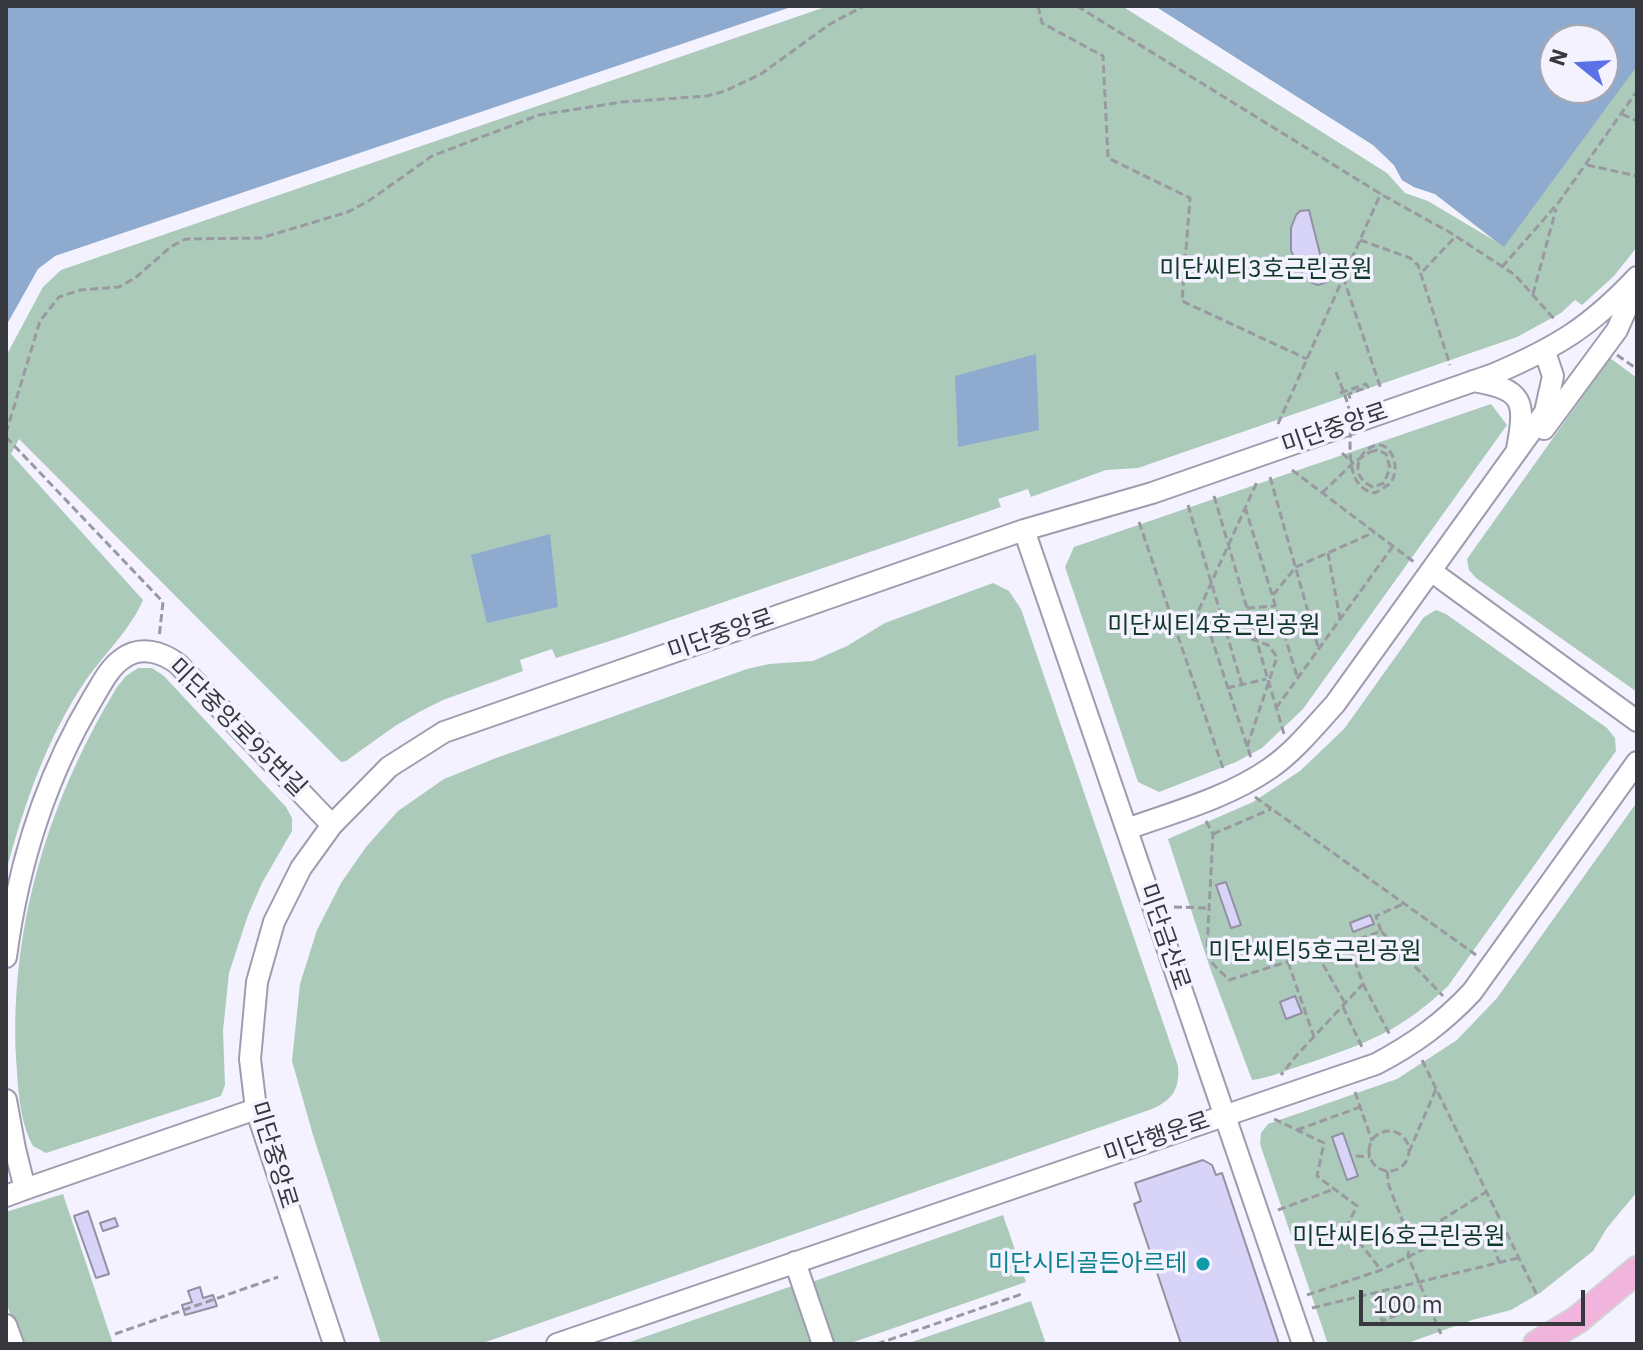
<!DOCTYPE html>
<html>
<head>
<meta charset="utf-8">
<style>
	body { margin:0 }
	#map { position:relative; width:1643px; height:1350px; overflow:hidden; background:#f3f2fe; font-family:"IBM Plex Sans",sans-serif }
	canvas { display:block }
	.frame { position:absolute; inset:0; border:8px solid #37373e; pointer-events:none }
	.north { position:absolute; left:1539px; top:24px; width:80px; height:80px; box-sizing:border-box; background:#f3f2fe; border:2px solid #a8a7b1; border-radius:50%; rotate:288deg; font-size:22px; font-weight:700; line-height:32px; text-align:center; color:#37373e }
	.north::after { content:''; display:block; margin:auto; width:28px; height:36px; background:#5c71e8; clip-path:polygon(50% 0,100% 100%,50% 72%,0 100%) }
	.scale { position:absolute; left:1359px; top:1290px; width:226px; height:36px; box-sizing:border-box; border:4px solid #37373e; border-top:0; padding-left:10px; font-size:24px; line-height:28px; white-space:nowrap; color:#37373e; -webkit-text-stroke:6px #f3f2fe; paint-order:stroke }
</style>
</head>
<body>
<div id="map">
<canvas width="1643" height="1350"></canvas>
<div class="frame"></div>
<div class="north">N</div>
<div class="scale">100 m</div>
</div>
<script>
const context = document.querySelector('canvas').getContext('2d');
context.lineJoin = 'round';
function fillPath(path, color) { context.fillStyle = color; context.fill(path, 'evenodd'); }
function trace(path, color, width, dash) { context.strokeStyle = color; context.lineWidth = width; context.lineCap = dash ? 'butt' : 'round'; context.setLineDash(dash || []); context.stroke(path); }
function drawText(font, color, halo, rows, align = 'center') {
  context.font = font + ' "IBM Plex Sans","Noto Sans KR",sans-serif'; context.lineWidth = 7; context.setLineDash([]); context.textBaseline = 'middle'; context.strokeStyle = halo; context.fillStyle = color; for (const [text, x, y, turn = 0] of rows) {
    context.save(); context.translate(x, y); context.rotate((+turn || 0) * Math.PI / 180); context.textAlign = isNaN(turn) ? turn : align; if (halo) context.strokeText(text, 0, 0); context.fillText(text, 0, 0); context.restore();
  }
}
const green = new Path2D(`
	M828,6H1122L1387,173L1405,193L1428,201L1495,241L1435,194L1414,187L1402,180L1394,165L1373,145L1155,6H1637V247L1614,276L1582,305L1575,300L1561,313L1517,337L1138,468L1106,470L1031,497L1028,489L998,499L1001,507L616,639L556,658L552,649L520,660L523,671L443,700L421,711L395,726L346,761L341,762L19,439L11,454L143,600C130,630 105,653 86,680C47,737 24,805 6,872V356L43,287L61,270ZM1555,40H1603V88H1555Z
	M1610,358L1637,378V692L1476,578L1469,570L1467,559Z
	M1491,404L1507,425L1303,709L1262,748L1236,762L1159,792L1138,782L1065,567L1074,547Z
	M993,583L1009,591L1021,609L1178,1066C1180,1088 1173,1100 1152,1109L480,1344H381L313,1135L292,1061L300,984L317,930L341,883L366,847L398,811L444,779L496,758L747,669L769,664L813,661L847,646L885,623Z
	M1436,610L1446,614L1607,728L1615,738L1616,751L1448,986C1401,1031 1367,1043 1306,1064C1289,1069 1270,1078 1252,1080L1210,968L1168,839L1253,802L1300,771L1344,729L1424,617Z
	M138,668H152L164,676L286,807L292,818V831L262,883L248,915L229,973L223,1031L225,1085L221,1096L46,1153L33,1146C19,1120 18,1087 16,1057C10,925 49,800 117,687L126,676Z
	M1637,802V1192L1607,1228L1593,1251L1540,1293L1511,1310L1472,1320L1405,1344H1328L1260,1144L1261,1133L1268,1124L1397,1079L1457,1040L1497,998Z
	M63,1194L113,1344H71L70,1342L63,1344H21L6,1302V1212Z
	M1003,1215L1026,1282L848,1344H830L809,1283Z
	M798,1284L818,1344H624Z
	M1031,1301L1046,1344H906Z`);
const water = new Path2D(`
	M6,6H794L55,256L38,269L6,326Z
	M1155,6H1637V66L1504,247L1435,194L1414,187L1402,180L1394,165L1373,145ZM1555,40H1603V88H1555Z
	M1036,354L1039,430L958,447L955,376Z
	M550,534L558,607L487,623L471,555Z`);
const building = new Path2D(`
	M1309,210L1327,282L1318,285L1310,282L1302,273L1291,251V228L1296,215L1300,211Z
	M1226,882L1241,925L1231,928L1216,885Z
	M1370,915L1374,924L1353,932L1350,923Z
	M1295,996L1302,1013L1286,1019L1280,1002Z
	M1343,1133L1358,1176L1347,1180L1332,1137Z
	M1203,1160L1212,1165L1216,1175L1222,1173L1279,1344H1181L1134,1204L1141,1201L1135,1183Z
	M88,1211L109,1274L96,1278L74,1216Z
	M115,1218L118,1226L103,1231L100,1223Z
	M200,1287L203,1298L213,1295L217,1306L185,1315L182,1305L192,1302L188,1291Z`);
const path = new Path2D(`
	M1038,6L1042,23L1103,56L1108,158L1190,198L1182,301L1307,359
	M1077,6L1384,196L1451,233L1515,275L1555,320
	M1622,114L1637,121
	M1587,165L1637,176
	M1360,240L1410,258L1418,265L1450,365
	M1502,267L1559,202L1637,91
	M1423,271L1456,236
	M1343,277L1381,389
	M1533,294L1556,209
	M1617,355L1637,369
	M1340,393L1366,384L1368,387L1349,394L1350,399
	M1278,424L1381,193
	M6,433L40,321L59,297L80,290L119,287L135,278L172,246L186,239L261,238L348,212L370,200L432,156L539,115L622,102L707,96L725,91L761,74L830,24L864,6
	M6,437L163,602L159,638
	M1342,453L1353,463
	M1292,470L1414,562
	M1270,477L1318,647
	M1322,493L1353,463L1370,452
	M1214,496L1284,734
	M1188,505L1242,685
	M1245,507L1297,676
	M1139,522L1224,771
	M1328,553L1340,619
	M1273,595L1296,567L1375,532
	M1247,608L1275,606
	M1223,620L1249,615
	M1207,624L1251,758
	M1227,688L1266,679
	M1276,708L1393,546
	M1247,747L1277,657L1268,645L1200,620L1198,612L1257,482
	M1255,797L1476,955
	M1206,821L1213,834L1207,949L1213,964L1229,980L1348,943L1363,984L1296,1056L1281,1075
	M1213,834L1271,809
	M1174,907L1209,908
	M1381,931L1376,916L1403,904
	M1348,943L1381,931L1443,996
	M1317,954L1345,1003
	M1288,962L1314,1037
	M1363,984L1390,1035
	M1343,1007L1362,1047
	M1422,1060L1538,1297
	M1355,1092L1372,1141
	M1274,1119L1324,1143L1317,1176L1357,1206L1348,1224L1349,1229L1381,1270
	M1297,1130L1360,1107
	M1369 1151a20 20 0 1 1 40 0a20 20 0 1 1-40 0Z
	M1409,1152L1436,1089
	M1356,1156L1370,1157
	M1387,1171L1389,1186L1410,1240L1408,1256L1441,1334
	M1278,1210L1334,1189
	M1410,1240L1486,1192
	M1376,1294L1382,1321L1427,1303
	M1307,1295L1381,1270L1479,1222L1487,1226L1499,1262
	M1312,1308L1518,1258
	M115,1334L278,1277
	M877,1344L1022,1294`);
const minor = new Path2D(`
	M1473,381C1524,389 1526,401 1517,449
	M1544,429L1617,330L1637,285
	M1024,530L1303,1344
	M1431,571L1637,721
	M1127,829C1174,812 1227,798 1269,769C1294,752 1314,727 1335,704L1545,412L1553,376L1545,352
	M6,957C18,865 45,778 93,698C101,685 109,668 122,659C140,645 162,652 178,664L332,825
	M6,1100L15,1149L25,1189L256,1109
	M6,1196L25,1189
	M795,1262L823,1344
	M6,1325L13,1344
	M334,1344L256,1109L250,1059L257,982L274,922L301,868L332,825L389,767L444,732L1024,530L1152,493L1494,374C1557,347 1590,327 1637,277
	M557,1344L1376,1064C1414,1044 1443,1023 1472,992L1637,762`);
const major = new Path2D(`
	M1537,1344L1577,1320L1637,1270`);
const pathBridge = new Path2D(`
	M1336,372C1341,386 1348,400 1350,415C1352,439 1342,488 1375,493L1391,483C1395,475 1397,467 1393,457C1379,423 1335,471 1373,487L1384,483L1390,468L1386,454L1377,450L1370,452`);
const markers = [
	[1203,1264,8,"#0f9aa8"]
];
const parkNames = [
	["미단씨티3호근린공원",1266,270],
	["미단씨티4호근린공원",1214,626],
	["미단씨티5호근린공원",1315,952],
	["미단씨티6호근린공원",1399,1237]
];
const streetNames = [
	["미단중앙로",1335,429,-19],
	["미단중앙로",721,635,-19],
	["미단중앙로95번길",237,728,45],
	["미단금산로",1164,937,71],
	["미단행운로",1157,1138,-19],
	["미단중앙로",273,1155,73]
];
const cultureNames = [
	["미단시티골든아르테",1187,1264]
];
fillPath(green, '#accaba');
fillPath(water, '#8eabcf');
fillPath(building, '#d8d4f8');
trace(building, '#9290a2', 2);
trace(minor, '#9e9cae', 24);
trace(major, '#d3d3d5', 30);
trace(path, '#9999a2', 3, [8, 4]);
trace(minor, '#fff', 20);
trace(major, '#f1b4dc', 26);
trace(pathBridge, '#9999a2', 3, [8, 4]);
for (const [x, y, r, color] of markers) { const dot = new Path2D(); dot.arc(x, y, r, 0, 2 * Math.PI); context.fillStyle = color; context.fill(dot); trace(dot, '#f3f2fe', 3); }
drawText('24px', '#113928', '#f3f2fe', parkNames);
drawText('24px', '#37373e', '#f3f2fe', streetNames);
drawText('24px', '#0d838f', '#f3f2fe', cultureNames, 'right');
</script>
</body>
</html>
